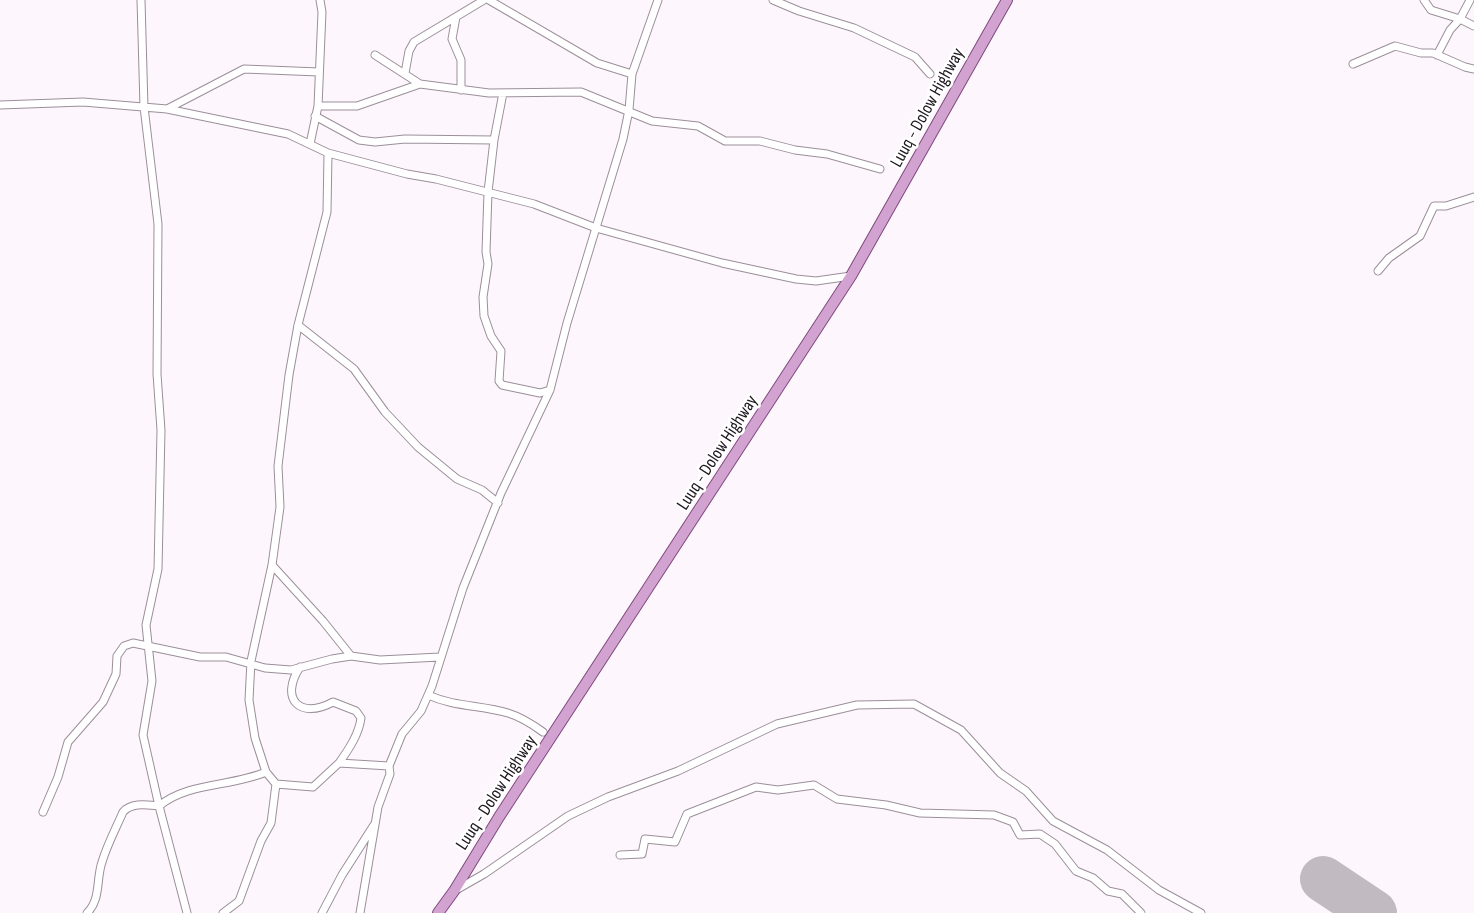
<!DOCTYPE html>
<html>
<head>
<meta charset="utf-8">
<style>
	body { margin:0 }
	canvas { display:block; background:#fef6fd }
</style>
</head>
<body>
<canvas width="1474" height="913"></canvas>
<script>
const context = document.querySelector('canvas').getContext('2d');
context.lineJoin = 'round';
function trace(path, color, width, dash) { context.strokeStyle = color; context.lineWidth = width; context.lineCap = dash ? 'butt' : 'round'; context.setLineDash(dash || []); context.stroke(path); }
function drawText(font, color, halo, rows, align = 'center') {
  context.font = font + ' "Sofia Sans Condensed",sans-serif'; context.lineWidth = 5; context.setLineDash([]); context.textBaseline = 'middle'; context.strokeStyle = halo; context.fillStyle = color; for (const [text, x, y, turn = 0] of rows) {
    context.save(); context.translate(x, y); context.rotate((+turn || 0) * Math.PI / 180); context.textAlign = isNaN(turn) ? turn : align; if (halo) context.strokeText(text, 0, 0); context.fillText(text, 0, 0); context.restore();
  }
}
const runway = new Path2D(`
	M1323,879L1374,913`);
const minor = new Path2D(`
	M141,0L144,107L158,224L157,374L161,430L158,569L146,625L152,681L143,735L159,806L187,913
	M489,0L597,63L632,74
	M773,0L799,11L854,28L915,57L930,74
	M1424,0L1431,10L1460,19L1470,0
	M456,17L452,39L461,60V90
	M375,55L420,84
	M1437,55L1450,30L1460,19L1474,26
	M1353,64L1395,46L1421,53H1433L1465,67L1474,69
	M405,73L409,51L414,42L484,0
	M503,93L494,140L488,192L486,252L488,264L483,297L484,316L491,336L501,351L499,381L502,385L540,393L550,390
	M0,105L83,102L167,109L288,134L328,153L407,174L436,179L534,204L596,228L722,263L796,279L816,281L851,276
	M318,106H357L420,84L489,93L581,92L652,121L698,126L725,141H760L795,150L827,154L880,169
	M167,109L244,69L319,72
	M315,116L359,140L375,142L405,139L494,140
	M310,144L318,106L322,12L320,0
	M1378,271L1389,258L1420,236L1434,206H1446L1474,197
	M298,325L354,369L385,412L418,447L457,479L482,490L498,503
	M272,565L323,621L351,656L380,660L440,657
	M300,667C279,699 300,720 333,702L356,711L361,718C359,734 349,749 339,763
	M428,695C455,707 481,705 508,713C521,717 532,724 543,732
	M276,784L313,787L339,763L389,766
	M43,812L58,777L68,742L103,702L116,674L117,656L124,646L133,643L200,657H226L265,668L291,670L332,659L351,656
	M620,855L642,854L645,839L675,842L687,814L756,787L778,790L814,785L837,799L886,805L920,813L994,815L1013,822L1020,835L1040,834L1055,844L1076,871L1093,878L1108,891L1122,894L1141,913
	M456,890L484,874L568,816L608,797L678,771L777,724L857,705L914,704L961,730L1000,773L1026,791L1053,821L1107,850L1159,890L1201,913
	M87,913C101,900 96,879 102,862C107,845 116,828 123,812C132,802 147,805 159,806C188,782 231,787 266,772
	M223,913L239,901L261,841L271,823L276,784L266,772L255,738L249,700L251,661L272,565L280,507L278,466L289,375L298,325L327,212L328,153
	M322,913L342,875L374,825
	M360,913L378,807L390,774L389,766L402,734L421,711L432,686L463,588L501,493L550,390L567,323L623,139L629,110L632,74L658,0`);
const primary = new Path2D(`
	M438,913L454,891L499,817L851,276L1007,0`);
const streetNames = [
	["Luuq - Dolow Highway",928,108,-61],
	["Luuq - Dolow Highway",718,453,-57],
	["Luuq - Dolow Highway",497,793,-57]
];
trace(runway, '#c1bac0', 46);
trace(minor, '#9b8f9a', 9);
trace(primary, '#7f4a7e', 12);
trace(minor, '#fff', 7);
trace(primary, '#d2a3d1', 10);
drawText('18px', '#1c171c', '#fff', streetNames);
</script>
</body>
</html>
